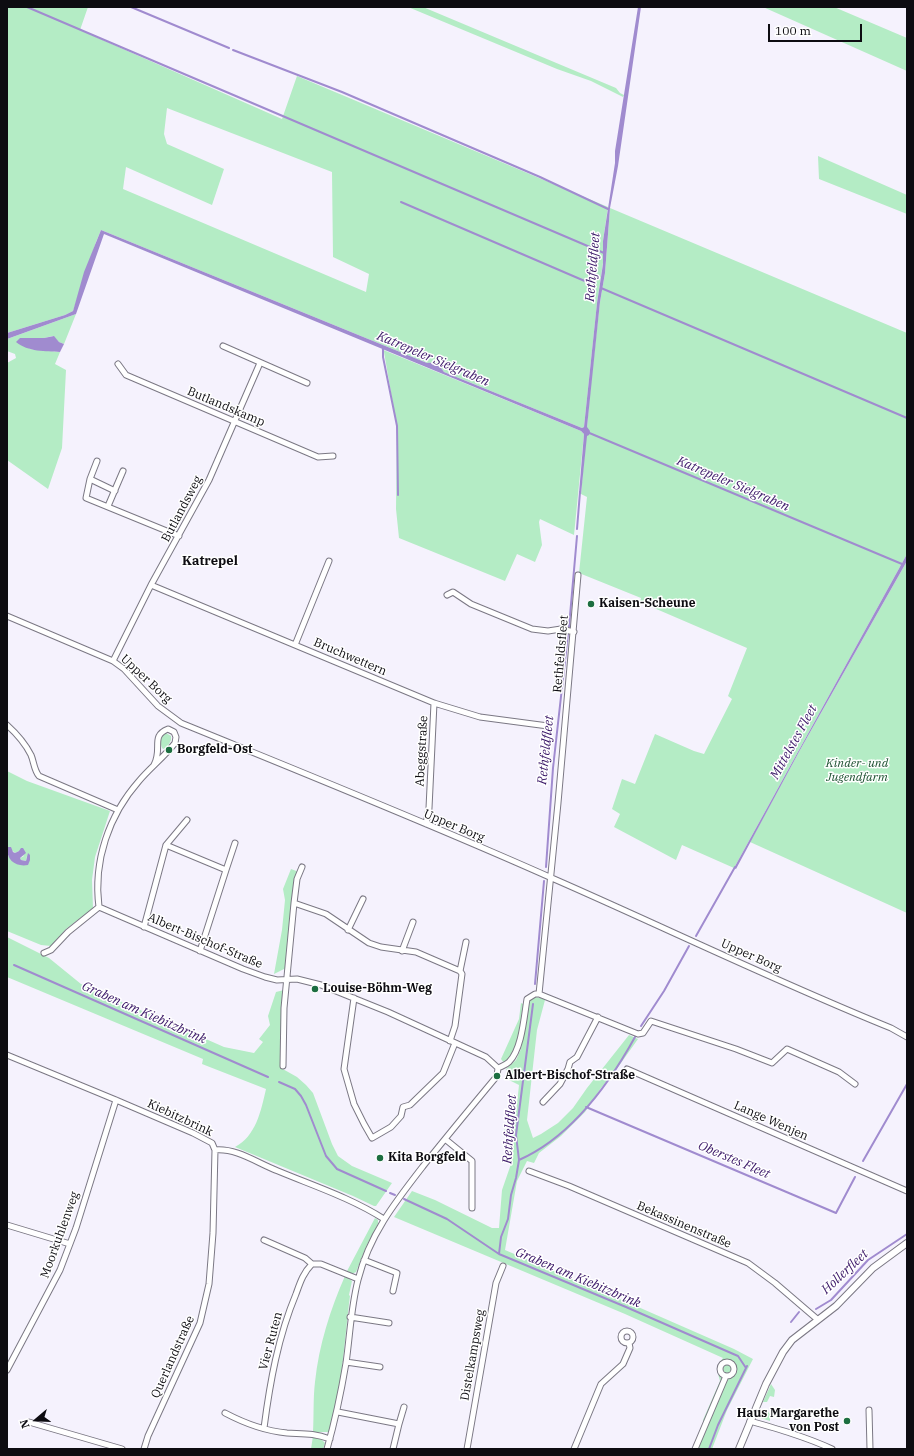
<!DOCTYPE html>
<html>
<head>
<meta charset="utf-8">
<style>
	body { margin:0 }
	#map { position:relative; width:914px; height:1456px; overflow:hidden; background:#f5f2fd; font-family:"IBM Plex Serif",serif }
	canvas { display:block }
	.frame { position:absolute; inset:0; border:8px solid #0d0c11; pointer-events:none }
	.north { position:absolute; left:16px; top:1400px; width:40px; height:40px; -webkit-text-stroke:3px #fff; paint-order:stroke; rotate:251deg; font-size:11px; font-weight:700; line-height:16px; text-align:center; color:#0d0c11 }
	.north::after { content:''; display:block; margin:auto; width:14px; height:18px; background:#0d0c11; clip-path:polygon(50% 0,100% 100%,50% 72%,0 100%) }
	.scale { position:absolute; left:768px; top:24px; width:94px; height:18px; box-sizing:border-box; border:2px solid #0d0c11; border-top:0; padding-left:5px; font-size:12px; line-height:14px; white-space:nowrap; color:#0d0c11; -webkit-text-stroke:3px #fff; paint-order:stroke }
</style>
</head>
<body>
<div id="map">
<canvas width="914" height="1456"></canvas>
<div class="frame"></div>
<div class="north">N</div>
<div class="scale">100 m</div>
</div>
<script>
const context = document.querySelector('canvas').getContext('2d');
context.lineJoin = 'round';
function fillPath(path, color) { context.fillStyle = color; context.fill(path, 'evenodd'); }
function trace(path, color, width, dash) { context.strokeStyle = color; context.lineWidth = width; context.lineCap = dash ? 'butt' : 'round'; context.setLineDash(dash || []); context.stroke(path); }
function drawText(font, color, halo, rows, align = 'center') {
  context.font = font + ' "IBM Plex Serif",serif'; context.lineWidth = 3; context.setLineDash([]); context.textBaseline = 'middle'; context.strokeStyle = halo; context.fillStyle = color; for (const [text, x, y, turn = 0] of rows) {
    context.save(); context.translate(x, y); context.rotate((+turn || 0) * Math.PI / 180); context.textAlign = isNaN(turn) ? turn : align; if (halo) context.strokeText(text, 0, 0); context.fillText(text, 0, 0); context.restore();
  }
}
const green = new Path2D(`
	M7,7H88L80,30L282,119L297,76L608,207L603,241V263L597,303L584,427L582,428L444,372C439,365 435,362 427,363L101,230L96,242L73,311L65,315L7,333ZM167,108L332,172L333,257L369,274L366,292L123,189L126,167L212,205L224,169L167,144L164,134Z
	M408,7H423L616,88L620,93L624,95L623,97L591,81L557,69Z
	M763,7H834L907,38V71Z
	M818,156L907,195V214L819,179Z
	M610,208L907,333V554L734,868L682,845L676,860L614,827L620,814L612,809L622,779L635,784L655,734L694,751L704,754L732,699L728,696L747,648L640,602L641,598L579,573L587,497L581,494L591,382L600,302L605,273Z
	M76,314L64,344L59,342L53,336L44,338H20L30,349L60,352L55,364L66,370L62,448L48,489L7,460V363L16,358L15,354L7,351V339Z
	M381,349L581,431L584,434L574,535L540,519L539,522L542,545L535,562L517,554L505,581L399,538L396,509L397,428L384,352Z
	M907,561V913L750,842L800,750Z
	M166,733L171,736V740L167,748L163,749C160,746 160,738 163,734Z
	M7,771L27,781L110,811L95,857L92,880L93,908L66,929L51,946L41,945L7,931V853L8,856L28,865L27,856L26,861L21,860L20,858L24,856L19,851L15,853L8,847L7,848Z
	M291,869L299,872L286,968L274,974L282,930L285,900L283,889Z
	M7,937L49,958L81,984L224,1047L254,1053L263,1042L259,1039L270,1025L268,1016L276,992L284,990L281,1068L297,1077L306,1085L313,1093L332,1144L338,1156L352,1166L392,1183L376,1206H374L353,1196L235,1147C256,1136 261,1111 266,1089L202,1064L203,1059L7,977Z
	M536,997L545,999V1000L537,1030L527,1120L533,1138L541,1134L558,1123L573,1108L587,1088L629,1035L638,1039L616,1070L601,1088L585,1112L561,1136L539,1153L534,1163L527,1161L517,1181L505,1250L629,1303L734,1349L753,1359L727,1410L712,1449H693L703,1424V1420L720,1381L717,1370L719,1363L723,1358L625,1314L394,1217L412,1191L435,1200L492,1228H499L502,1190L511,1164L509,1151V1137L504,1130L515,1122L519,1085L505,1078L508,1073L506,1069L516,1060L521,1049L529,1001L532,998Z
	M521,1003L523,1004C521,1018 518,1056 504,1063L501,1059L519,1019Z
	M375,1218L378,1220V1224L366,1247L356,1272L352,1274L346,1273Z
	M345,1276L352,1281L349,1295L350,1296C344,1341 343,1388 329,1432H313C314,1415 313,1399 315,1382C319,1345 330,1310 345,1276Z
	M771,1384L775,1390L774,1397L770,1396L767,1402H763Z
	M767,1409L770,1415V1421L757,1417L756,1416L758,1411Z
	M313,1436L321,1439L325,1443L323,1449H311Z`);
const water = new Path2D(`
	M638,7H641L618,166L610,208L605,273L600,302L587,427L590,431L589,435L587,436L581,494L579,493L584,434L581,431L104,234L76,314L7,339V333L65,315L73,311L84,272L101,230L427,363C436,362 439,365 444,372L582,428L584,427L597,303L603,264V241L615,163V151Z
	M54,336L59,342L64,344L60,352C46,351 28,352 16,342L20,338H44Z
	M907,554V561L800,750L736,869L734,868Z
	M8,847H11L13,852L15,853L19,851L21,848H23L26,853L20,858L21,860L26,861L28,853L30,855V860L28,865C16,867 7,861 7,848Z`);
const stream = new Path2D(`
	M27,7L604,253
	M131,7L229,48
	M233,50L342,92L540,177L608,209
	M401,202L594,285
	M601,288L907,418
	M383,348V357L397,426L398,495
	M587,432L902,564
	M577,529L580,492
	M569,627L577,536
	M546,867L553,768L568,634
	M696,936L735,867
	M14,965L268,1077
	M535,984L544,881
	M641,1026L664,991L689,946
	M279,1082L295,1089L301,1096L306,1105L326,1156L337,1169L386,1191
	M586,1107L836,1213L855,1177
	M519,1160C571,1137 608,1086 635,1037
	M863,1161L907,1084
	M390,1193L395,1195
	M404,1199L447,1219L499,1254L626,1307L731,1353L738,1356L746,1368
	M499,1254L501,1237L508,1219L511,1195L516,1178L519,1160L516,1135L533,1004
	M816,1309L831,1300L868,1260L907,1234
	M791,1322L799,1312
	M709,1449L718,1425L747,1366`);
const minor = new Path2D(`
	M223,346L307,383
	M118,364L126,375L318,457L333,456
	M97,461L90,479L86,498L179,536
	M90,479L115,491
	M108,506L123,471
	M151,585L434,703L480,717L548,726
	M447,595L453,592L471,604L532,629L548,631L561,629L574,632
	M7,616L113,661L124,669L158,706L181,723C306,774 431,824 554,879C666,928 777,982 891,1028L907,1037
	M295,645L329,561
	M113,661L151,585L209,480L260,363
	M7,725C17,734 25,743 31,755C34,762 34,770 39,776L118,810
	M154,765C163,748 150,736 168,729L174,732L176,737L175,743C164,757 150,768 139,781C109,815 93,861 99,907L243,969L265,977L277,980L297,979L321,985L388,1012L486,1057L498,1068L497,1076C472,1106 448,1135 424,1165C396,1201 369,1235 358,1280C351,1307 350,1335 346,1363C341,1393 335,1421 327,1449
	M426,824L429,808L434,703
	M166,845L187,820
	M226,870L235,843
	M294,903L297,879L302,867
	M144,927L166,845L226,870L200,951
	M348,930L363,899
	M402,951L413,922
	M44,953L51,950L68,932L99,907
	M460,971L466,942
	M539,994L638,1034L643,1033L651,1021L736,1049L772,1063L787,1049L839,1072L855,1084
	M354,998L344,1069L354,1104L364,1124L372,1138L391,1127L401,1116L403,1107L410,1105L443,1073L455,1043
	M7,1055L116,1100L193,1133L212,1143L215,1150L213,1233L209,1284L200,1323L148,1436L144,1449
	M283,1066L284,1008L294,903L326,914L369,943L381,947L416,952L460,971L462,974L455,1026L450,1041
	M498,1068C502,1066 506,1065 509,1062C522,1049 524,1017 527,999L535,994H539L558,803L578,575
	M627,1069L907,1191
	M543,1102L560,1084L568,1069L570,1062L577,1057L598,1017
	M445,1139L472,1161V1208
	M215,1150C237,1148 257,1163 278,1171C314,1186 351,1198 384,1219
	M529,1171L569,1186L748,1263L775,1283L817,1319
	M7,1225L70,1244
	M264,1240L305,1258L312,1264H321L358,1279
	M364,1260L397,1273L393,1291
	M350,1317L389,1323
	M621 1337a6 6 0 1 1 12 0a6 6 0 1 1-12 0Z
	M346,1362L380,1367
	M720 1369a7 7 0 1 1 14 0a7 7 0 1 1-14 0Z
	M7,1370L60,1270L76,1228L116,1100
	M869,1410L870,1449
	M338,1412L399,1424L393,1449
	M225,1413C244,1423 265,1431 287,1433C304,1434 313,1433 330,1439
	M750,1421C778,1429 806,1437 832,1449
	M29,1422L122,1449
	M399,1424L404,1407
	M264,1428C270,1382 278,1337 296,1294C300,1283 303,1273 312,1264
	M467,1449L496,1283L503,1266
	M574,1449L601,1384L623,1364L630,1348L629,1343
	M695,1449L726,1376`);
const tertiary = new Path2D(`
	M739,1449L766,1384L783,1352L792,1340L836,1306L873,1268L907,1243`);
const markers = [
	[591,604,4,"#1c6e40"],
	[169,750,4,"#1c6e40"],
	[315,989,4,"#1c6e40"],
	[497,1076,4,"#1c6e40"],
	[380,1158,4,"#1c6e40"],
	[847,1421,4,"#1c6e40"]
];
const streetNames = [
	["Butlandskamp",226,407,23],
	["Butlandsweg",182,509,-62],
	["Rethfeldsfleet",561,654,-85],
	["Bruchwettern",350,657,23],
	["Upper Borg",146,679,43],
	["Abeggstraße",422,751,-87],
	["Upper Borg",454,826,23],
	["Albert-Bischof-Straße",205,941,23],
	["Upper Borg",751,956,24],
	["Kiebitzbrink",180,1118,25],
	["Lange Wenjen",771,1121,24],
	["Bekassinenstraße",684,1225,23],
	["Moorkuhlenweg",60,1235,-70],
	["Vier Ruten",271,1341,-75],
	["Distelkampsweg",473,1355,-80],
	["Querlandstraße",173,1357,-66]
];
const poiNames = [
	["Kaisen-Scheune",599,604],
	["Borgfeld-Ost",177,750],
	["Louise-Böhm-Weg",323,989],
	["Albert-Bischof-Straße",505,1076],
	["Kita Borgfeld",388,1158],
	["Haus Margarethe",839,1414,"right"],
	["von Post",839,1428,"right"]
];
const parkNames = [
	["Kinder- und",857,764],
	["Jugendfarm",857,778]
];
const waterNames = [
	["Rethfeldfleet",593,267,-85],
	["Katrepeler Sielgraben",433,359,23],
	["Katrepeler Sielgraben",733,484,23],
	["Mittelstes Fleet",794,742,-61],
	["Rethfeldfleet",546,750,-84],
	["Graben am Kiebitzbrink",144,1013,24],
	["Rethfeldfleet",510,1129,-86],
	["Oberstes Fleet",734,1160,23],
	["Hollerfleet",845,1272,-43],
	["Graben am Kiebitzbrink",578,1278,23]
];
const neighbourhoodNames = [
	["Katrepel",210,561]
];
fillPath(green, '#b4ecc5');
fillPath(water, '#a08bcf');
trace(stream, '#a08bcf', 2);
trace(minor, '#7b7884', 7);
trace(tertiary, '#7b7884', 8);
trace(minor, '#fff', 5);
trace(tertiary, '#fff', 6);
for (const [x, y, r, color] of markers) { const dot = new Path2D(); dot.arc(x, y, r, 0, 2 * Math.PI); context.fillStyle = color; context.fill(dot); trace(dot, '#fff', 1.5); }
drawText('12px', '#0d0c11', '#fff', streetNames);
drawText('bold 12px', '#0d0c11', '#fff', poiNames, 'left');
drawText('italic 12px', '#1e5232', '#fff', parkNames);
drawText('italic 13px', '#3a1767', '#fff', waterNames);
drawText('bold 13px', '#0d0c11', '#fff', neighbourhoodNames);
</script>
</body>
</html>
